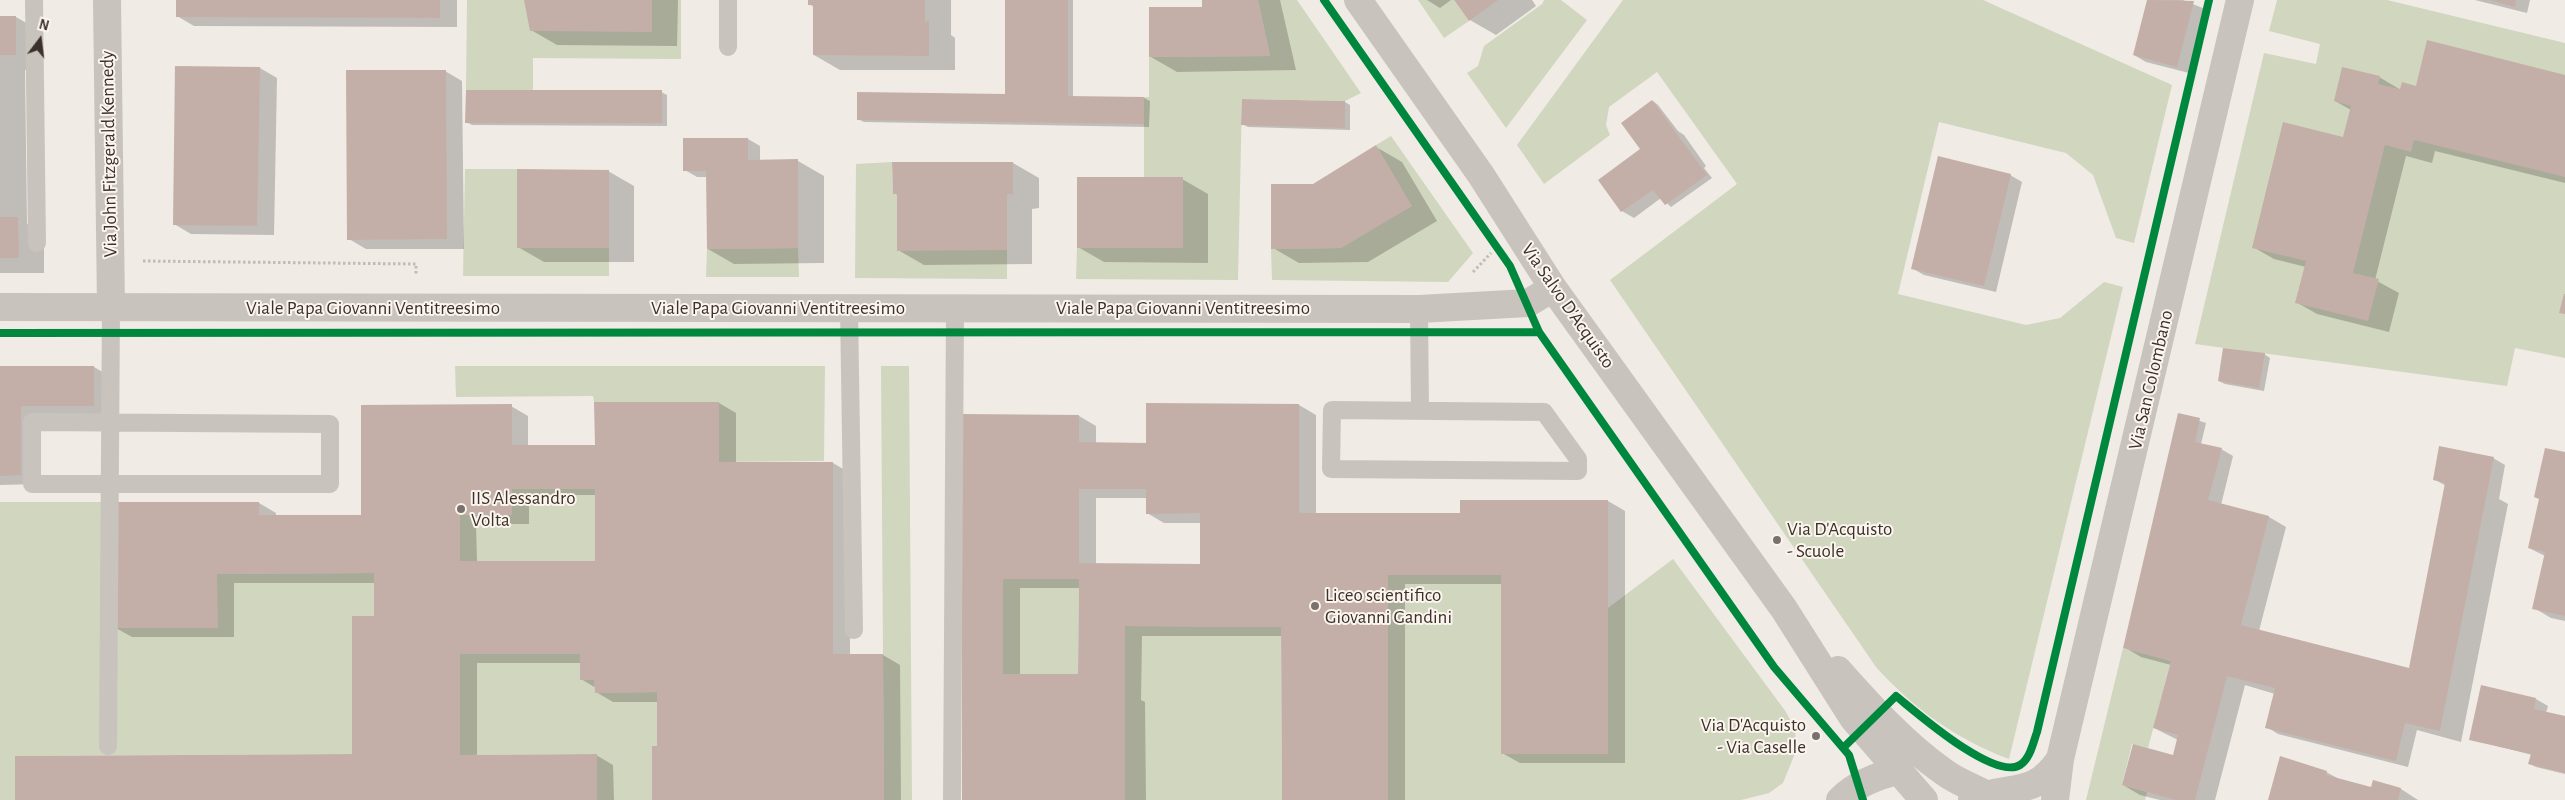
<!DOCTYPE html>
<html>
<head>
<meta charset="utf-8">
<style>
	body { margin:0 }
	#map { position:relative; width:2565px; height:800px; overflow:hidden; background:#f0ebe5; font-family:"Alegreya Sans",sans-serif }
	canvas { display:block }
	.north { position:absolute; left:15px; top:15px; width:50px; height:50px; -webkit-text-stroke:4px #fbf5ee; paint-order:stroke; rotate:15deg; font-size:14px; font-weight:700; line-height:20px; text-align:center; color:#3b302b }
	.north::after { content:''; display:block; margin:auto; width:18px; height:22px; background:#3b302b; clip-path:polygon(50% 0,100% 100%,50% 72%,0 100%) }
</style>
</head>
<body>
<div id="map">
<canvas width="2565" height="800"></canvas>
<div class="north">N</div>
</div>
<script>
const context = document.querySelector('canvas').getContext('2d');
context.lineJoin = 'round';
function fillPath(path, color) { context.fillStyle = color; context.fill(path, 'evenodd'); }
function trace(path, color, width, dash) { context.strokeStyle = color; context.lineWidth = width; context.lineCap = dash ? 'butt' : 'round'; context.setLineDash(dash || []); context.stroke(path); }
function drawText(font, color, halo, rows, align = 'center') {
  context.font = font + ' "Alegreya Sans",sans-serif'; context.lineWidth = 4; context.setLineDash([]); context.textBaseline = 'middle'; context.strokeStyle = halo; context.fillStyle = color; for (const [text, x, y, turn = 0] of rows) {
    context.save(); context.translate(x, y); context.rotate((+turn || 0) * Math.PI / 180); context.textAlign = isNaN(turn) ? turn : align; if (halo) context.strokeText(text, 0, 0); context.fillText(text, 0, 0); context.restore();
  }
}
const green = new Path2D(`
	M467,0H681V59L533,58V90H466Z
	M1258,0H1297L1361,93L1345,101L1242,99L1238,280L1076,279L1077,248H1183V178L1144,177V97H1149V57L1270,56Z
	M1418,0H1454L1469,21L1444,38Z
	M1544,0H1561L1587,20L1506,128L1467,73L1478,66L1484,46L1542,4Z
	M1623,0H1983L2172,85L2134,243L2116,238L2093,175L2066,153L1939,122L1898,294L2026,325L2060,318L2104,282L2123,287L2009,759C1956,739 1914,709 1876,667L1610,280L1737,184L1657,72L1609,107L1606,125L1610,135L1544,184L1517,145Z
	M2277,0H2387L2565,43V358L2515,348L2507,386L2195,344L2264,53L2316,64L2320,44L2269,31Z
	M1391,136L1473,253L1448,282L1272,280L1271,249L1341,248L1411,206L1376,145Z
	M892,162L893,193L897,194V250H1007V279L855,278L856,164Z
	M465,169H517V248H609V276H463Z
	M798,248L799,277H706L707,249Z
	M455,366H825L824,461L719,462V402H594L593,396L456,397Z
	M881,366H909L912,800H884Z
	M512,489H595V561H460V515Z
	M0,502H113L217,627V574L374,573V616H352V754L16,756L15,800H0Z
	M1673,559L1786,712L1795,729L1796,751L1783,783L1769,793L1741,800H1388V575H1501V754H1608V608Z
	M1003,579H1079L1078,674H1003Z
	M1125,626L1281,627L1282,800H1125Z
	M2123,648L2171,661L2148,748L2132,744L2122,785L2147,792L2145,800H2086Z
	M460,654H580V680H594L595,693L657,692V746H652V800H597L596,754L460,755Z`);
const shadow = new Path2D(`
	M177,0H457V27L194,26L177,16Z
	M525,0H678L677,46L557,45L531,30Z
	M809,0H951V35L955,38V70H840L814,55V7L809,4Z
	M1006,0H1073V97L1144,98L1150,101L1149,127L864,122L858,119L1006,95Z
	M1203,0H1280L1296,70L1177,72L1151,57L1203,8Z
	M1427,0H1451L1440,8Z
	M1456,0H1532L1536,6L1496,35L1470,20Z
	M2149,0H2183L2205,9L2189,73L2146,62L2134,55Z
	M2475,0H2530L2527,13Z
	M0,17H16L42,32V69L25,70L27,224L44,233V273H0Z
	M260,68L277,78L274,235L191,234L174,224Z
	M445,71L462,81L464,249H366L349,239Z
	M2565,76V183L2435,151L2432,163L2406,156L2375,280L2399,293L2389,332L2317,314L2296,302L2306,267L2274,259L2253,247L2344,139L2351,110L2335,101L2379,77L2401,90Z
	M661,92L667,95V126L472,125L466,122Z
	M1653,101L1658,105L1678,131L1684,135L1706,166L1704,168L1712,178L1671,207L1661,198L1634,218L1622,211L1599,180L1642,149Z
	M1345,102L1350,105V130L1248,127L1242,124Z
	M748,139L760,146V161H798L824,176V263L734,264L708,249L707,177H697L685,170Z
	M1376,147L1402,162L1437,221L1368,262L1299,263L1273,248L1313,185Z
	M1013,163L1039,178V208L1032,209V264L924,265L898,250V195L894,193Z
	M608,171L634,186V262H544L518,247Z
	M2010,175L2022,182L1996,292L1924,275L1912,268Z
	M1182,179L1208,194V263L1104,262L1078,247Z
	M2264,354L2270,358L2264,391L2225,384L2219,381Z
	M0,367H94L111,377V416L37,415L38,484L0,485Z
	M719,403L736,413V463H833L850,473V655H883L900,665L901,800H653L659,747V702H613L596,692V688L581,679V663H477V756L596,755L613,765L614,800H17L354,756L375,617V583H234V637H132L114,627L259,503L276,513V516H362L511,406L528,416V447L594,446ZM529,495H596V562H477L476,524H529Z
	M1299,405L1316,415V514L1461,515V501H1608L1625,511V763H1520L1502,753L1503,584H1405V800H1283V636H1142L1141,700L1145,702L1146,800H963V415L1079,416L1096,426V443L1147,444ZM1096,498H1147V513L1164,523H1201L1202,565L1096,564ZM1020,588H1080L1079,675H1020Z
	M2179,414L2206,423L2201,444L2221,449L2233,456L2221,505L2269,517L2286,527L2259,631L2410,670L2446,486L2434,479L2493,458L2505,465L2499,499L2508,504L2461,742L2417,730L2408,767L2278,734L2267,727L2275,694L2245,685L2215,800H2160L2140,795L2123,785L2174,756L2178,740L2154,728L2171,665L2141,657L2124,647Z
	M2565,454V621L2551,618L2534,608L2545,556L2529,548Z
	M2536,699L2548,706L2546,713L2565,717V774L2536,767L2530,764L2532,755L2470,739Z
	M2326,772L2341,780L2372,788L2374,782L2401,789L2418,800H2270Z`);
const building = new Path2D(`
	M176,0H440V18L176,17Z
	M524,0H652V32L530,31Z
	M808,0H925V22L929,21V56L813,55V5H808Z
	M1005,0H1068V96L1144,97V124L857,120V92L1005,94Z
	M1202,0H1258L1270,56L1149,57V7H1202Z
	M1454,0H1498L1469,21Z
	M2147,0L2194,1L2177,67L2133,55Z
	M2490,0H2516L2515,7Z
	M0,16H16V55H0Z
	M2427,40L2565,75V177L2414,140L2411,152L2385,145L2353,273L2379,279L2368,321L2295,303L2306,261L2252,248L2283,122L2343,137L2351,106L2334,101L2342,67L2380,76L2378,84L2400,89L2402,82L2416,86Z
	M175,66L260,67L257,226L173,225Z
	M346,70H446L447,239L347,240Z
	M466,90H662V123H465Z
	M1242,99L1345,101V128L1241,125Z
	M1652,100L1707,175L1665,205L1653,190L1621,212L1598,180L1640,149L1621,123Z
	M683,138H748V160L798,159V248L707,249L706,171H683Z
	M1376,145L1412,206L1341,248L1271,249V184H1313Z
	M1938,156L2011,174L1984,286L1911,269Z
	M892,162H1013V194H1007V250L897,251V194H893Z
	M517,169L609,170V248H517Z
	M1077,177H1183V248H1077Z
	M0,217H18L19,258H0Z
	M2564,294H2565V314L2559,313Z
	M2223,348L2265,353L2259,388L2218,381Z
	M0,366H94V406H21V475L0,476Z
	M594,402H719V462H833V654H883L884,800H652V746H657V692L595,693L594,680H580V654H460V755L597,754V800H15V756L352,754V616H374V573L217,574L218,628H113V502H259V515H361V405L512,404V445H595ZM512,489H595V561H460V515H512Z
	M1146,403L1299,404V513H1460V500H1608V754H1501V575H1388V800H1282L1281,627L1125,626V800H962V414L1079,415V442L1146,443ZM1079,489H1146V514L1200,513V564L1079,563ZM1003,579H1079L1078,674H1003Z
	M2178,413L2200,418L2195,442L2222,448L2208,500L2269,516L2241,625L2409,668L2445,483L2433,480L2439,446L2494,457L2440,731L2405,723L2396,761L2265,728L2275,688L2227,676L2195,800H2176L2122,785L2133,744L2173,755L2178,735L2153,728L2171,661L2123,648Z
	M2545,448L2565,452V616L2532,609L2545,552L2528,548L2539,499L2534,497Z
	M2481,685L2536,698L2534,709L2565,716V773L2528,764L2531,754L2469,740Z
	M2280,756L2327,771L2326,775L2371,787L2373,780L2401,788L2398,800H2268Z`);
const path = new Path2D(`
	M143,261L416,264V274
	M1473,272L1491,253`);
const service = new Path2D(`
	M34,0L37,243
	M728,47V0
	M849,308L854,630
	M1419,309L1420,411
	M1332,410L1544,412L1578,459V471L1331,469Z
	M32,422L330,424V484H32Z
	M108,746L111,307
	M952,800L955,308`);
const minor = new Path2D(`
	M107,0L111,307
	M1358,0L1481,175L1553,288L1784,609L1853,718L1924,800
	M0,307L1419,309L1528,303L1553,288
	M1838,670C1870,706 1904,744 1944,772C1956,781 1972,787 1985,794
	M1840,800C1854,785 1879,775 1898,771`);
const tertiary = new Path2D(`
	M1972,800C2009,783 2033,800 2060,759
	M2055,800L2060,759L2240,0`);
const cycleway = new Path2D(`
	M1324,0L1510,266L1539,332L1774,667L1849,755L1863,800
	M0,333L1539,332
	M1843,748L1896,696C1916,712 1994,781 2020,765C2030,759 2033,743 2037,732L2209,0`);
const markers = [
	[461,509,5,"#7a716c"],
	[1777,540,5,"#7a716c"],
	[1315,606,5,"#7a716c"],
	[1816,736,5,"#7a716c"]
];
const streetNames = [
	["Via John Fitzgerald Kennedy",109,154,-91],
	["Via Salvo D'Acquisto",1568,306,55],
	["Viale Papa Giovanni Ventitreesimo",373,308],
	["Viale Papa Giovanni Ventitreesimo",778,308],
	["Viale Papa Giovanni Ventitreesimo",1183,308],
	["Via San Colombano",2151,380,-77]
];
const poiNames = [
	["IIS Alessandro",471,498],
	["Volta",471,520],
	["Via D'Acquisto",1787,529],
	["- Scuole",1787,551],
	["Liceo scientifico",1325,595],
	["Giovanni Gandini",1325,617],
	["Via D'Acquisto",1806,725,"right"],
	["- Via Caselle",1806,747,"right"]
];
fillPath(green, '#d1d6bf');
fillPath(shadow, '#0003');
fillPath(building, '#c3afa7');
trace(path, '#c2bbb6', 3, [2.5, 2.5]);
trace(service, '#c9c3be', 18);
trace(minor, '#c9c3be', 28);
trace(tertiary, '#c9c3be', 28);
trace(cycleway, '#00873e', 8);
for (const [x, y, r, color] of markers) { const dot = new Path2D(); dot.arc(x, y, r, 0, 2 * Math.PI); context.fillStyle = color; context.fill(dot); trace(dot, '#fbf5ee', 2); }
drawText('19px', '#3b302b', '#fbf5ee', streetNames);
drawText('19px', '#3b302b', '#fbf5ee', poiNames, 'left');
</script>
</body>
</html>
